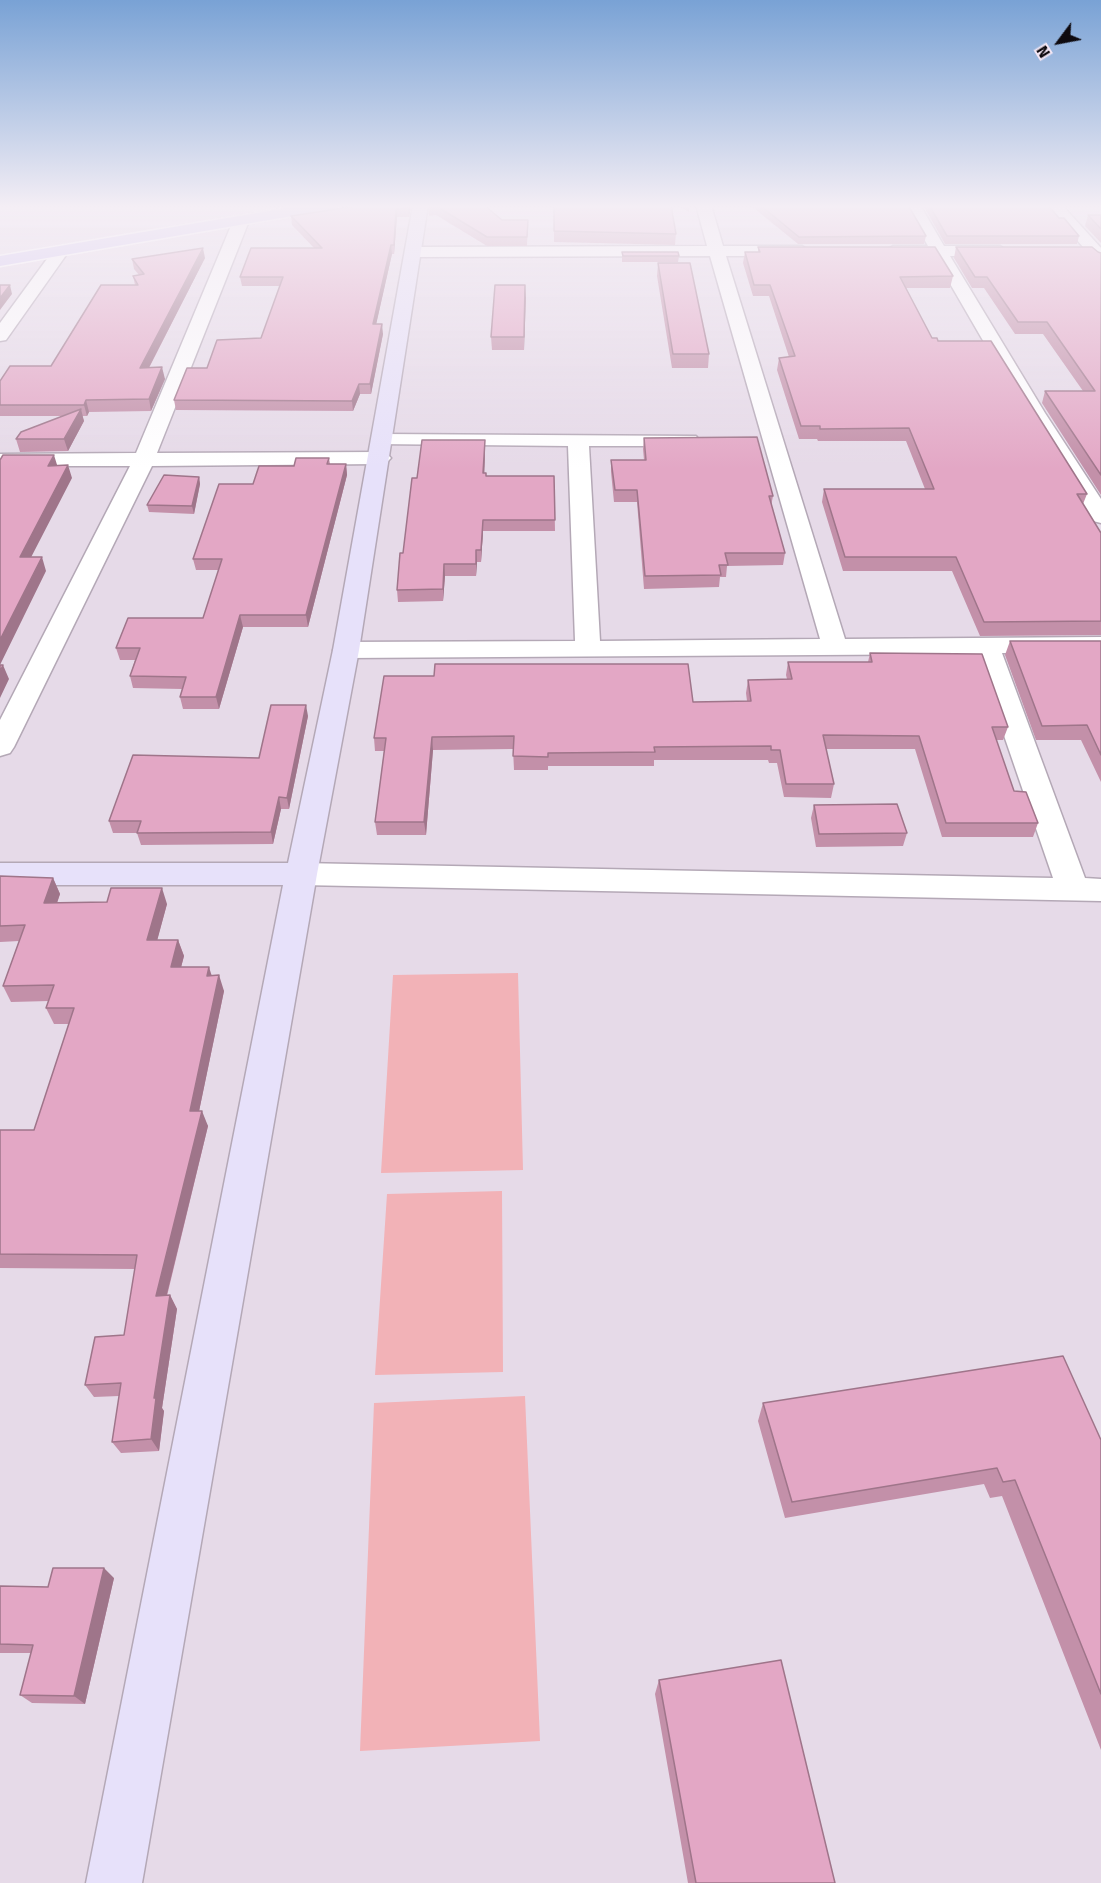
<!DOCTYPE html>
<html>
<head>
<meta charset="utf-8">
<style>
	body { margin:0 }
	#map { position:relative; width:1101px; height:1883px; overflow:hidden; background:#e6dae8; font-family:"Fira Sans",sans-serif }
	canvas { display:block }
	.north { position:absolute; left:1029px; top:12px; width:60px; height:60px; -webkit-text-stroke:4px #f3e7f5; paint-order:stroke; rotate:238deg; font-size:16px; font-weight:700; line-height:24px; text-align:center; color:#0e0a0f }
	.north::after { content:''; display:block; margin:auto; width:21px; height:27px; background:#0e0a0f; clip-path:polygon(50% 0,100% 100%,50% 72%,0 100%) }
</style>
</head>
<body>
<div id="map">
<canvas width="1101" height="1883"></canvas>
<div class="north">N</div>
</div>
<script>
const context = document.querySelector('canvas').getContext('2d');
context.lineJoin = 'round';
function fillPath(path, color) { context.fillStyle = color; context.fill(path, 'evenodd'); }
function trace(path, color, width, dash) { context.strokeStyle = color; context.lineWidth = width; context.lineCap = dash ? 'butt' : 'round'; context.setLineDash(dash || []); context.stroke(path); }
const green = new Path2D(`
	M518,973L523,1170L381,1173L393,975Z
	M502,1191L503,1372L375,1375L387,1194Z
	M525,1396L540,1741L360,1751L374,1403Z`);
const street = new Path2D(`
	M696,205H711L723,246H802L810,251L802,256H726L845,639L1101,637V653H1002L1085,878L1101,879V901L301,885L290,882L285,874L290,866L301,863L1053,878L976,654L346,658L337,655L333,650L337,645L346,642L575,641L568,446L376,444L373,440L376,436L383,434L696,436L699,440L696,444L689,446H589L600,641L820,639L710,256L413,257L405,252L413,247L707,246Z
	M905,205H920L944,246H1000L1008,251L1000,256H950L1045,413L1101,499V523L1093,521L1025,413L934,256H893L885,251L893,246H928Z
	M1047,205H1062L1101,248V263L1095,261Z
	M241,216L249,221L157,453L380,452L387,454L391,458L387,462L380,464L152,466L14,747L10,753L0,756V720L130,466H0V454L136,453L233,221Z
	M61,246L69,251L6,340L0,341V323L55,248Z`);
const secondary = new Path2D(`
	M413,205H428L359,650L317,874L142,1883H86L283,885H0V863H288L333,650Z`);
const primary = new Path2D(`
	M305,205H340L333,209L0,266V256Z`);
const wall = new Path2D(`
	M351,205H411L409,217H397L394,254H392L376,324L383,334L371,394H360L353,411L176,410L174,400L207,368L261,338L280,286H242L240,277L314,248L292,225L291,216L355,207Z
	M428,205L502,220H528L527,246H487L436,215L429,216Z
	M554,205L676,234L675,245L554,242Z
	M677,205H689V212Z
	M750,205H908L926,236L924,244H798Z
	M923,205H1048L1059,218L1079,236L1077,244H945Z
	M1088,215H1101V243L1085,226Z
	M758,247L953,276L950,288H906L932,338L938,341L1087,494L1083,504L1101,533V635L980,636L952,571H843L822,502L824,489H925L906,441H818L817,439H799L777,370L779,358L789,357L769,296H753L743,263L745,252H758Z
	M956,247L1101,253V495L1042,403L1045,391H1083L1043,334H1015L984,288H972L954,258Z
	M622,252L679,256L678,262H622Z
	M205,258L149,368L165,379L151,411L89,412L87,416H82L84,421L68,451L20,452L16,439L62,416H0V381L51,366L135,285L133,276L139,275L134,269L132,259Z
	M658,263L709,354L708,368H672L657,276Z
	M525,285L524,350H492L491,337Z
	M644,438L773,496L771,506L785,553L783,565L727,566L726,577H720L719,587L644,589L637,502H614L611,472V460H644L643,449Z
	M485,440L484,473L486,476H554L555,531H483L481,562H477L476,576H445L443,601L398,602L397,590L417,478Z
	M329,458L330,464H346L347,475L308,627H243L219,709H183L180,697L182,689L133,688L130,676L135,660H120L116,648L203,618L219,570H196L193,559L253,484L294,466Z
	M199,477L200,484L194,514L149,512L147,505Z
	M1010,641H1101V782L1081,740H1036L1005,655Z
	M870,653L1008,727L1003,740H996L1014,791L1038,823L1033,837H942L915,749H826L834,784L831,798L784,797L777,763H769L768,760H654V766H548V770H514L513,749L433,750L426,835H377L375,822L384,751H375L374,738L693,702L747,701L746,693L748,680L787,679L786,675L788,662H868Z
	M308,716L289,809H281L273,844L141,845L137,833H113L109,821L259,758Z
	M814,805L907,833L903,846L816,847L811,818Z
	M0,876L53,878L60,894L57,903L167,904L157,940H178L184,956L181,967L212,975L224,991L199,1111L208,1126L167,1296L170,1295L177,1309L162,1408L164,1411L159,1451L121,1453L112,1442L119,1396L94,1397L85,1385L124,1335L135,1269L0,1268V1130H34L69,1024H54L46,1008L49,1001L11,1002L3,986L19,941L0,942Z
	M763,1403L1101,1440V1750L1002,1496L990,1498L984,1484L785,1518L758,1421Z
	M114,1578L85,1704L32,1703L20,1695L31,1653H0V1586L48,1587Z
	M659,1680L835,1883H688L655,1694Z`);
const shadedWall = new Path2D(`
	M409,205H411L409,217L408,208Z
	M396,209L397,217L394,254V245Z
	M391,245L392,254L374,334L373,324Z
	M203,248L205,258L143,379L140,368Z
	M10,285L12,294L0,310V298Z
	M525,285L526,298L524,350V337Z
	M382,324L383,334L371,394L370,384Z
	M162,367L165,379L151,411L149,399Z
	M359,384L360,394L353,411L352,401Z
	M86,400L89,412L87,416L84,405Z
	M81,409L84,421L68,451L64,439Z
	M485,440V452L484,485L483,473Z
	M54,455L58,468L48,466Z
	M346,464L347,475L308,627L306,615Z
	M68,465L72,478L24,571L20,557Z
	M199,477L200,484L194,514L192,506Z
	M483,520V531L481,562V550Z
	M476,550L477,562L476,576Z
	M42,557L46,571L0,665V640Z
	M444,564L445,576L443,601V589Z
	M240,615L243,627L219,709L216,697Z
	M3,665L9,679L0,698V672Z
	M306,705L308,716L289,809L287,798Z
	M432,737L433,750L426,835L424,822Z
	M279,797L281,809L273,844L271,832Z
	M53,878L60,894L51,920L44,903Z
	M162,888L167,904L153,956L147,940Z
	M178,940L184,956L177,983L171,967Z
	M209,967L214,983L207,976Z
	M219,975L224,991L196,1126L190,1111Z
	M202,1111L208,1126L163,1310L156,1296Z
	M170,1295L177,1309L162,1408L164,1411L159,1451L151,1439L154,1398Z
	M104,1568L114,1578L85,1704L74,1696Z`);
const building = new Path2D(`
	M363,205H409L408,208L396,209L394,245H391L373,324H382L370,384H359L352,401L174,400L187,368H207L217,340L261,338L283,277H240L251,248H322L291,216Z
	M428,205H484L502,220H528L527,237H487L436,206L428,207Z
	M554,205H671L676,234L554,231Z
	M760,205H908L926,236L799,237Z
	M929,205H1048L1059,218H1064L1079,236H947Z
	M1088,215H1101V229Z
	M758,247H935L953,276L900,277L932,338H937L938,341H991L1087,494H1077L1101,533V621L984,622L956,557H845L824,489H934L909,428L820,429V426H801L779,358L795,356L770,285H754L745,252H760Z
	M956,247H1092L1098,252L1101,253V475L1045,391H1095L1047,322H1018L987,277H975Z
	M203,248L140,368L162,367L149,399L86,400L84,405H0V381L10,366H51L101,285H138L133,276L144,274L132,259Z
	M622,252H678L679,256H623Z
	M658,263H690L709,354H673Z
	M0,285H10L0,298Z
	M495,285H525L524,337H491Z
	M81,409L64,439H16L21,432Z
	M757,437L773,496H769L785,553H725L728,565H719L721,575L645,576L637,490H615L611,460H646L644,438Z
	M422,440H485L483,473H486V476H554L555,520H483L481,550H476V564H444L443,589L397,590L400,553H403L412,478H417Z
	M3,455H54L48,466L68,465L20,557H42L0,640V460Z
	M296,458H329L327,464H346L306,615H240L216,697H180L186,677L130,676L140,648H116L128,618H203L222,559H193L219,484H253L259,466H294Z
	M164,475L199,477L192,506L147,505Z
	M1010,641H1101V755L1087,725L1042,726Z
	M870,653L982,654L1008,727H992L1014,791L1026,792L1038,823H946L919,736L823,735L834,784H786L780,750H771V746L654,747L655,752L548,753V757L513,756L514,736L432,737L424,822H375L386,738H374L384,676H434L435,664H688L693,702L751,701L748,680L792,679L788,662H872Z
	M0,665H3L0,672Z
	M271,705H306L287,798L279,797L271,832L137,833L141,821H109L133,755L259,758Z
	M897,804L907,833L819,834L814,805Z
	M0,876L53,878L44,903L107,902L111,888H162L147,940H178L171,967H209L207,976L219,975L190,1111H202L156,1296L170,1295L154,1398H156L151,1439L112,1442L121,1383L85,1385L95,1337L124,1335L137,1255L0,1254V1130H34L74,1008H46L54,985L3,986L25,925L0,926Z
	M1063,1356L1101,1440V1694L1015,1480L1003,1482L997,1468L792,1502L763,1403Z
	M53,1568H104L74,1696L20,1695L33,1645L0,1644V1586L48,1587Z
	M781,1660L835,1883H696L659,1680Z`);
fillPath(green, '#f2b2b7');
trace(street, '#b4a8b6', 3);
trace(secondary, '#b4a8b6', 3);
trace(primary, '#fff', 3);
fillPath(street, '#fff');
fillPath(secondary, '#e7e1fa');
fillPath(primary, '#d0c4f5');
fillPath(wall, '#c390a9');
fillPath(shadedWall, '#9f758a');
fillPath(building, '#e3a7c5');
trace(building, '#9f758a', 1.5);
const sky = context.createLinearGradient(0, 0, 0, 469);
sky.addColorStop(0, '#79a2d5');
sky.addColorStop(0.44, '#f4eef5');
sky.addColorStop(1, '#f4eef500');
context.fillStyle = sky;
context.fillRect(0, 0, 1101, 469);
</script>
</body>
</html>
